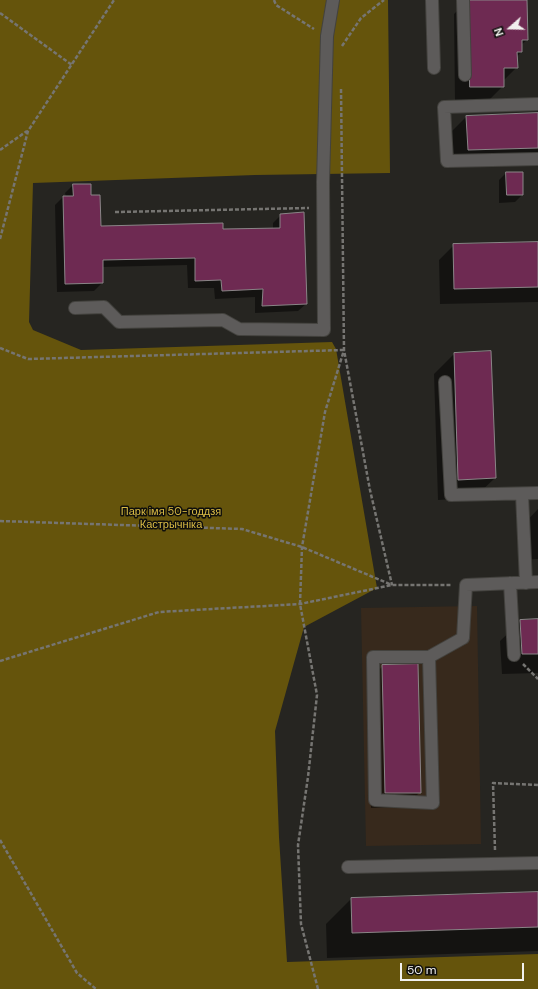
<!DOCTYPE html>
<html>
<head>
<meta charset="utf-8">
<style>
	body { margin:0 }
	#map { position:relative; width:538px; height:989px; overflow:hidden; background:#262521; font-family:"DM Sans",sans-serif }
	canvas { display:block }
	.north { position:absolute; left:490px; top:8px; width:40px; height:40px; -webkit-text-stroke:3px #0e0e0c; paint-order:stroke; rotate:250deg; font-size:11px; font-weight:700; line-height:16px; text-align:center; color:#f2f1ee }
	.north::after { content:''; display:block; margin:auto; width:14px; height:18px; background:#f2f1ee; clip-path:polygon(50% 0,100% 100%,50% 72%,0 100%) }
	.scale { position:absolute; left:400px; top:963px; width:124px; height:18px; box-sizing:border-box; border:2px solid #f2f1ee; border-top:0; padding-left:5px; font-size:12px; line-height:14px; white-space:nowrap; color:#f2f1ee; -webkit-text-stroke:3px #0e0e0c; paint-order:stroke }
</style>
</head>
<body>
<div id="map">
<canvas width="538" height="989"></canvas>
<div class="north">N</div>
<div class="scale">50 m</div>
</div>
<script>
const context = document.querySelector('canvas').getContext('2d');
context.lineJoin = 'round';
function fillPath(path, color) { context.fillStyle = color; context.fill(path, 'evenodd'); }
function trace(path, color, width, dash) { context.strokeStyle = color; context.lineWidth = width; context.lineCap = dash ? 'butt' : 'round'; context.setLineDash(dash || []); context.stroke(path); }
function drawText(font, color, halo, rows, align = 'center') {
  context.font = font + ' "DM Sans",sans-serif'; context.lineWidth = 3; context.setLineDash([]); context.textBaseline = 'middle'; context.strokeStyle = halo; context.fillStyle = color; for (const [text, x, y, turn = 0] of rows) {
    context.save(); context.translate(x, y); context.rotate((+turn || 0) * Math.PI / 180); context.textAlign = isNaN(turn) ? turn : align; if (halo) context.strokeText(text, 0, 0); context.fillText(text, 0, 0); context.restore();
  }
}
const education = new Path2D(`
	M477,606L481,844L366,846L361,608Z`);
const forest = new Path2D(`
	M0,0H388L390,173L255,175L33,183L29,322L33,330L81,350L332,342L336,349L377,588L304,627L275,731L279,837L287,962L538,954V989H0Z`);
const shadow = new Path2D(`
	M468,0H526L527,40L521,45V52L517,57V67L503,81V86L488,101L455,102L454,14Z
	M538,114V162L453,165L451,132L466,117Z
	M506,173L522,195L515,202L499,203V180Z
	M73,185L90,196L100,227L222,230L273,229V223L281,215L306,304L298,311L255,313V297L215,299L214,288H188L187,265L102,267V283L94,291L57,292L55,205L63,197H66L65,193Z
	M538,243V302L440,304L439,260L454,245Z
	M490,352L495,478L474,498L438,500L434,374L454,354Z
	M538,509V559L522,560L521,527Z
	M538,620V673L502,674L500,641L521,621Z
	M383,666L420,792L405,807L371,808L367,681Z
	M538,893V951L327,958L326,924L351,899Z`);
const building = new Path2D(`
	M469,0H527L528,40H522V52H517L518,68H504V87H470Z
	M538,113V148L468,150L466,116Z
	M506,172H523V195H507Z
	M73,184H91V195H100L101,226L223,223V229L280,228V214L304,212L307,304L262,306L263,289L222,291L221,280L195,281V258L103,260V283L65,284L63,196H73Z
	M538,242V287L454,289L453,244Z
	M491,351L496,478L458,480L454,353Z
	M538,619V654H522L520,620Z
	M418,664L421,793H385L382,665Z
	M538,892V927L352,933L351,898Z`);
const path = new Path2D(`
	M274,0L276,5L314,29
	M0,13L72,65
	M342,46L361,18L384,0
	M341,89L344,350L370,490L392,585
	M0,150L27,131
	M115,212L309,208
	M0,239L28,131L114,0
	M0,348L28,359L344,350
	M0,521L242,529L302,547L392,585
	M0,661L159,612L300,604L392,585H452
	M523,664L538,679
	M0,840L77,973L96,989
	M495,850L493,783L538,785
	M318,989L301,924L298,845L308,777L317,695L300,604L302,547L325,412L344,350`);
const minor = new Path2D(`
	M432,0L434,68
	M463,0L465,75
	M538,104L444,107L447,161L538,159
	M75,308L104,307L119,322L223,320L239,329L324,330L323,182L327,36L333,0
	M445,382L451,495L538,493
	M522,494L526,583
	M510,583L514,655
	M429,657L433,803L375,800L373,657H429L463,638L466,585L538,582
	M348,867L538,863`);
const parkNames = [
	["Парк імя 50-годдзя",171,512],
	["Кастрычніка",171,525]
];
fillPath(education, '#37291c');
fillPath(forest, '#65540c');
fillPath(shadow, '#0007');
fillPath(building, '#6e2a52');
trace(building, '#8a8587', 1);
trace(minor, '#43423e', 14);
trace(path, '#767572', 2.5, [4, 2]);
trace(minor, '#5d5b5a', 12);
drawText('11px', '#dbbc45', '#0e0e0c', parkNames);
</script>
</body>
</html>
